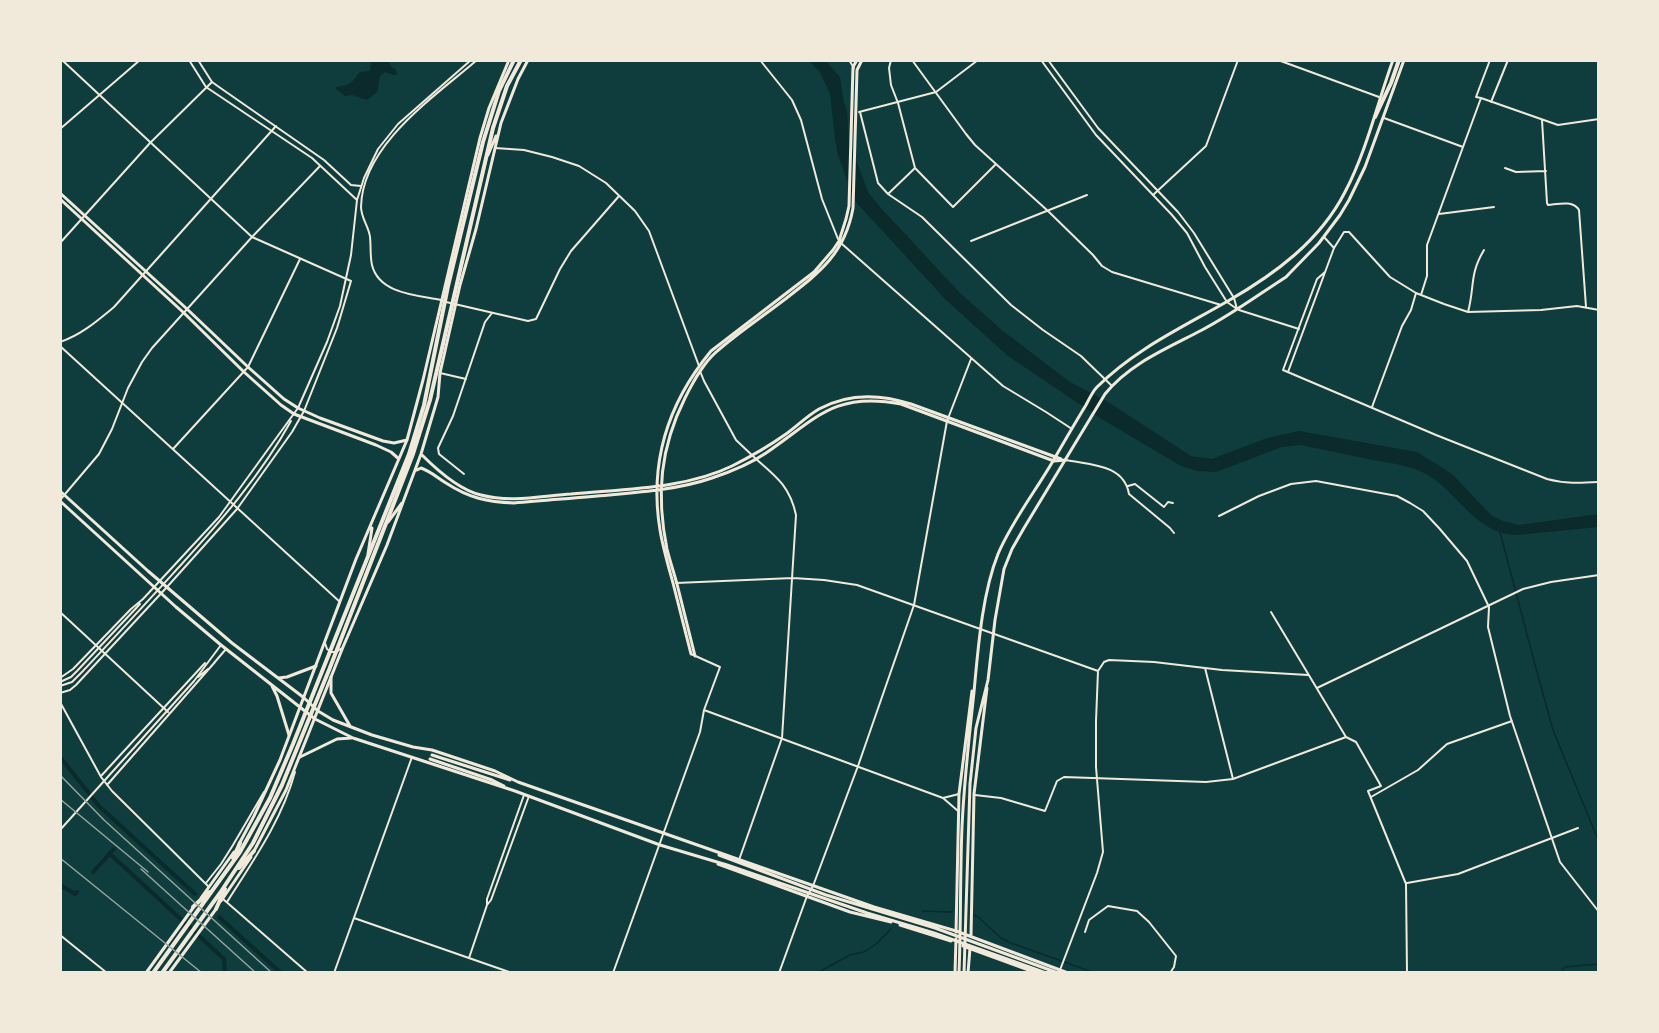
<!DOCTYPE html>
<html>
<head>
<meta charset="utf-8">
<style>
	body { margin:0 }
	#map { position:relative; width:1659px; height:1033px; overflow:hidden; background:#0f3d3e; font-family:"Work Sans",sans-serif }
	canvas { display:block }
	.frame { position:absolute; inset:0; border:62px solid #f1e9da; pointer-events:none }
</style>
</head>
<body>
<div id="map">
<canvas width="1659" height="1033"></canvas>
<div class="frame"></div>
</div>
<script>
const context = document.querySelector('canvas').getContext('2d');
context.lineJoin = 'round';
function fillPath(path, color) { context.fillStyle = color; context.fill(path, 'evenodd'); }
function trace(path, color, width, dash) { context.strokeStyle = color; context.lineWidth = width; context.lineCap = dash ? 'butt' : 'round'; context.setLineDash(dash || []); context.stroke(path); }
const water = new Path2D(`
	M371,60H388L392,68L396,69L397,75H393L385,72L380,76L377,92L367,100L352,95L345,96L336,89V87C353,84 349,85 360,72L370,71Z
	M808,60H825L840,77L844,103L847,110L849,141L868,192L881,208L960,293L1003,331L1070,382L1108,402L1191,456L1212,459L1267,438L1299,431L1417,452L1452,474L1492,516L1503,521L1519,525L1599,514V527L1516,535C1479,534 1461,499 1434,479C1416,466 1395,464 1373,460C1349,455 1325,450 1301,445L1282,447L1216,472L1197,471L1181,466L1100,418L1008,356L945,299L854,200L838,155L835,139L830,94L820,72Z`);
const stream = new Path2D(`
	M1500,532L1534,661L1553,730L1599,842
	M922,911L952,912
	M973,915L977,916L1001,938L1011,943L1095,973
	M1562,970L1565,967L1599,964
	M817,973L850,955L864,952L876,944L891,929`);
const canal = new Path2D(`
	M60,757L99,806L195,894
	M109,853L224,959L225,973
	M93,872L114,849
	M60,885L75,894L77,892
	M219,917L281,973`);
const minor = new Path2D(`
	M760,60L792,100L801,120L822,199L838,239
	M849,60L854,68
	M891,60L889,68L891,85L898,103L915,168L953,207L996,164
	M912,60L966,134L975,145L1048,211L1093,255L1102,266L1112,272L1221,305
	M1278,60L1379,97
	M1481,98L1558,125L1599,119
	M1481,98L1476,97L1490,60
	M1491,102L1508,60
	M859,112L936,92L978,60
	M860,112L878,183L888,194L922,217L1011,305L1043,330L1081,356L1112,386
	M1384,118L1463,147
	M1542,120L1547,203L1548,205C1559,204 1573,200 1579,210L1586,307
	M60,129L140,60
	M1505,168L1516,172L1546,171
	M888,194L915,168
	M1153,195L1206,146L1238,60
	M1439,214L1494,207
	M971,241L1087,195
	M60,243L150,143L212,82
	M842,244L1003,386L1046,412L1072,429
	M1334,248L1344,232H1349L1390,277L1416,293L1444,304L1468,312L1541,310L1577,306L1599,310
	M1421,295L1427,276V245L1481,98
	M1239,310L1299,329
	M1468,312C1475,286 1469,275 1484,250
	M440,373L466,379
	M1372,407L1402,326L1411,310L1416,293
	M173,449L248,367L300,259
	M1066,460C1090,465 1124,464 1129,494L1170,528L1174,533
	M464,474L439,454L438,448L453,416L485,322L492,313
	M1128,486L1135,484L1164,507L1168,502L1173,503
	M1219,516L1259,496L1291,484L1316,481L1397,496L1410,503L1423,511L1439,528L1467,561L1489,607L1488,627L1510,716L1560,862L1599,912
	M676,583L793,578L824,580L857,585L1098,671L1104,662L1109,660L1154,662L1222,670L1308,675
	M60,612L168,712
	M1271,612L1346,737L1356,742L1381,786L1368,791L1406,884L1407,973
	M1205,668L1233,779
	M1317,688L1523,589L1551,582L1599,575
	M704,710L943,798
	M975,795L1001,798L1045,811L1057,781L1064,777L1206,782L1233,779L1346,737
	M1371,797L1418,770L1447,744L1512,721
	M958,811L943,798L959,794
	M739,860L782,738L796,515C790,487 777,477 756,459
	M206,883L221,864L233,845L264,792
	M1407,883L1458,874L1578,828
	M227,902C253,861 282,820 295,772
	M487,905V899L524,795
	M354,918L512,973
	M1085,932L1089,920L1108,906L1137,911L1149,922L1176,956L1174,967L1170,973
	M469,958L487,905L491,900L529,796
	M1060,970L1097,873L1103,852L1096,767V721L1098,671
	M334,973L412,757
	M613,973L700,732L704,710L720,667L691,654
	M779,973L807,896L813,886L858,766L914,605L947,421L971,359`);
const tertiary = new Path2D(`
	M189,60L206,87L312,158L357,200
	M198,60L212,82L219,87L324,160L351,185L361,186
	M1041,60L1096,135L1172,215L1187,233L1205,267L1227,302L1237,309
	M1048,60L1098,128L1178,212L1194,233L1234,298L1237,309
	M495,148L524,150L552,157L579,166L606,183L635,211L649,231L699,366
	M1325,272L1317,279L1283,370L1436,435L1547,479C1565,484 1581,483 1599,482
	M441,300C417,295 379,294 372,265C370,256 371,246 370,237C369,227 361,218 361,207C362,145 434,97 477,60
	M446,302L528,321L536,319L560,269L571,251L619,196
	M60,342C81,335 97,321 114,307L276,126
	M60,346L340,602
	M700,371L704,381L736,440L756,459
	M1288,372L1334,248L1324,237
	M60,500L99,454L112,429L128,388L142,362L152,348L252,237L320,166
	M325,643L327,649L331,652H336L342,648
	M214,663L226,649
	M198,677L208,669
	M60,678L73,669L131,609L143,599L219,517L298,408L327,342L340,306L351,255L357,200L364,178L378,149L398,124L471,60
	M60,682L71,677L77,671L140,604
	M60,686L72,682L81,673C114,638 146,603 179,567C220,522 261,475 291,421
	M60,693L70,690L76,685L167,587L237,509L292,432L304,411L337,328L351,281L252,237L62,60
	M60,702L101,777L112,791L209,887
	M101,776L205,663
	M107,785L215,662
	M60,830L194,681L221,645
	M223,899L308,973
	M60,935L107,973`);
const secondary = new Path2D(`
	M488,155L496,136
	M60,193L187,309L248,367L284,399L298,408L320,418L383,441L394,443L407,440
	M60,199L184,313L244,372L281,405L294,414L376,445L391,452L399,459
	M422,455C438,471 459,490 481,495C510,503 542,496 571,494C623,489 685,489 732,466C750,457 769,446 786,434C797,426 807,416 819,409C848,393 880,394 911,404L1061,459
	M417,470L421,468C430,471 438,478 446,483C469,498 487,502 514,503C546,500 577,498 609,495C643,492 680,489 712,478C730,472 750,464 766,453C816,419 834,391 901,404L1054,461L1066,460
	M388,522L402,503
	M368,554L372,528
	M691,654C685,630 679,607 673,583C668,565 663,548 660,530C649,463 668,403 711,351L814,272L833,250L839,241L846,219L849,206L853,67L857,60
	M695,656C689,632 683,608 677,584C674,573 670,561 667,549C656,495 660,448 685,398C693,382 702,365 715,353C736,334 762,317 784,300C819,273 845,254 853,208L857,70L862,60
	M239,844L254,816L280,760L356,559L407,440L423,380L480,138L489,108L509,60
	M254,851L286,790L343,647L387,545L421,454L438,397L440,373L460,285L476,229L501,123L518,79L528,60
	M201,898L234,852
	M221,901L251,857
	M146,973L193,908
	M169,973L216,909`);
const primary = new Path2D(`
	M60,491L148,571L232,643L303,697L318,711L333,720L372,735L413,747L432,750L495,771L518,782L874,907L956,931L1068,973
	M60,501L176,607L221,645L315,719L353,738L515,791L660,845L727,865L867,913L934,933L1046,973
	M331,677V693L350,726
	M278,678L287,677L316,666
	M272,686L277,696L289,735
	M432,755L510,780
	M300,757L337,739L351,738
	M430,759L492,780L504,786
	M719,855L826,895L935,928L1058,973
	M718,864L850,912L891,922
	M900,925L951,941
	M956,932L959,794L972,691
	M971,935L974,794L987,688
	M963,946L1037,973
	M955,973L956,939
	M959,973C961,924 960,876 962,827C964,782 969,737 974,692C978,649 982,594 998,554C1012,521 1035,492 1053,461C1064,442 1075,423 1086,405C1089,399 1093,391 1097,387C1135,349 1183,327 1228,301C1275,274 1320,241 1345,192C1367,150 1377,104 1393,60
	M964,973L970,784L976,728L988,680L995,620L1004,569L1012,549L1024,528L1105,394C1130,363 1168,348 1202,330C1231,315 1258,295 1286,277L1319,243L1340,215L1349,200L1365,167L1404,60
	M968,973L970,948`);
const trunk = new Path2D(`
	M1375,117L1391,83L1399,60
	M233,858L240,843
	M239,868L254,851
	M193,907L209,892
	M216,909L225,889
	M153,973L240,852L270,798L293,744L409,454L424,405L448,286L483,142L499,91L514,60
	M162,973L220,893L253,843L282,785L329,670L413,454L430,400L493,128L507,86L521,60`);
const rail = new Path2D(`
	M60,775L104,820L272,973
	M60,799L148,872
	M60,858L202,973
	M141,869L256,973`);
fillPath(water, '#0a2a2b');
trace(stream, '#0a2a2b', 1.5);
trace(canal, '#0a2a2b', 4);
trace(minor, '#f1e9da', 2);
trace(tertiary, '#f1e9da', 2);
trace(secondary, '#f1e9da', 3);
trace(primary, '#f1e9da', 3);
trace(trunk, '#f1e9da', 4);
trace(rail, '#97a49c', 1.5);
</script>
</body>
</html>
